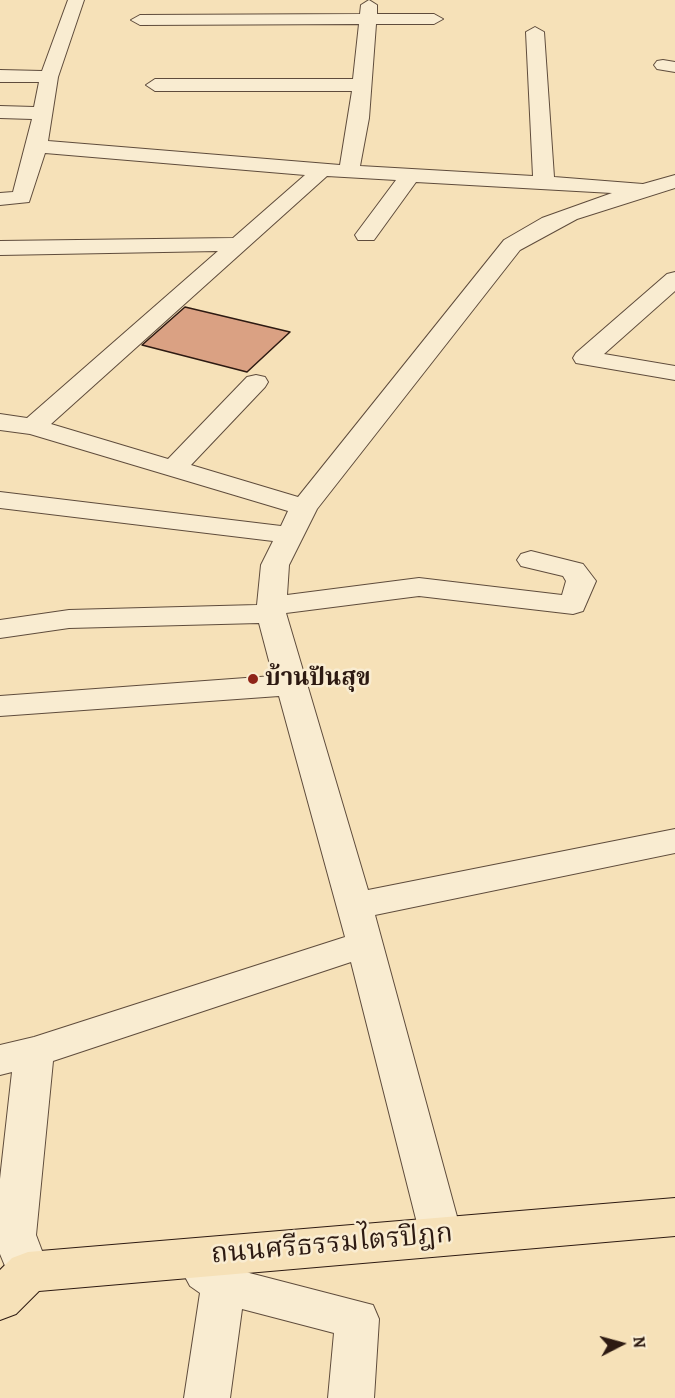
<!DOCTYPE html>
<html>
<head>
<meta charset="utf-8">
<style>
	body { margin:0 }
	#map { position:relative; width:675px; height:1398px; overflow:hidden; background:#f6e1b8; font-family:Alegreya,serif }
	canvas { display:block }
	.north { position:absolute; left:591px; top:1314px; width:60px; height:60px; -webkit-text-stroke:4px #f9ecd1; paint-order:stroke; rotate:84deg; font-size:16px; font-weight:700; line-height:24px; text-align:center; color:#2d1a12 }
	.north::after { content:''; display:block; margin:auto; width:21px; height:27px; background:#2d1a12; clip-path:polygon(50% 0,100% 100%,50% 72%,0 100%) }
</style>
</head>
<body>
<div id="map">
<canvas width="675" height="1398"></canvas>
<div class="north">N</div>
</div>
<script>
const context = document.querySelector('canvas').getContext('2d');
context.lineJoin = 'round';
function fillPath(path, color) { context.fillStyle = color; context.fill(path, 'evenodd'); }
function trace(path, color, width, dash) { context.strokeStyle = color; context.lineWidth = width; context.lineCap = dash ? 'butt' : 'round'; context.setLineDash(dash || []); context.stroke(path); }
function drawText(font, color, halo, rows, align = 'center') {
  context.font = font + ' Alegreya,"Noto Serif Thai",serif'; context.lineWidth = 5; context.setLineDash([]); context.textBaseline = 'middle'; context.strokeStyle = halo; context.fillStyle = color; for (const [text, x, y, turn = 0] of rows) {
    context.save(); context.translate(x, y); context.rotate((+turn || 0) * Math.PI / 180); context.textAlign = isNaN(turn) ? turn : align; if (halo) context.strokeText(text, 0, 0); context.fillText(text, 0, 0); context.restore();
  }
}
const building = new Path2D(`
	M185,307L290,332L247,372L142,345Z`);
const minor = new Path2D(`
	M68,0H84L58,77L48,141L340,165L352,91H155L146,85L155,79H353L359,24L140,25L131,20L140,15L360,14L361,5L369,0L377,5V14H434L443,19L434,24H376L369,118L360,166L533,176L526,32L535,27L544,32L554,177L643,184L675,175V188L577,219L520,250L317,509L289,565L287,595L419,578L562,595L566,581L563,576L521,566L517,560L521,554L531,551L583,564L596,581L583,611L573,614L419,596L286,613L368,890L675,829V853L375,915L462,1235L456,1248L441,1253L426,1248L420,1235L351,962L53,1061L36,1235L50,1272L43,1285L28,1291L13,1285L0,1254V1179L12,1072L0,1075V1045L34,1037L345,937L279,696L0,716V696L273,676L259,623L69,628L0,638V620L69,610L257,605L261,565L273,541L0,508V492L281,526L288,511L30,434L0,430V414L27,418L218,251L0,255V241L233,238L305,175L45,153L29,202L0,205V193L13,192L32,119L0,118V106L34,107L39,82H0V70L42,71ZM327,176L396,180L355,235L358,240H374L416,182L612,193L542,218L504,240L298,497L191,465L265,387L268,382L265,377L256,375L247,377L168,459L51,424Z
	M663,60L675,62V72L657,69L654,65L657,61Z
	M675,272V291L604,354L675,366V380L576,363L573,358L576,353L667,274Z
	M205,1254L234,1269L373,1305L379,1319L374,1398H328L334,1333L242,1309L230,1398H184L200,1293L190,1286L183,1273L190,1260Z`);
const major = new Path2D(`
	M675,1198V1236L39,1291L16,1314L0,1320V1270L12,1258L28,1252Z`);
const markers = [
	[253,679,6,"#8f2418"]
];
const poiNames = [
	["บ้านปันสุข",265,679]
];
const nearStreetnames = [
	["ถนนศรีธรรมไตรปิฎก",332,1245,-5]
];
fillPath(building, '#daa183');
trace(building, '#2d1a12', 1.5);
trace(minor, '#5f4c3c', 2);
trace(major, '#2d1a12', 2);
fillPath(minor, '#f9ecd1');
fillPath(major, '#f6e1b8');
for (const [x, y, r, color] of markers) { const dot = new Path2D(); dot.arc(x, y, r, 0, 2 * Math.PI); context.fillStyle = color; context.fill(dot); trace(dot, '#f9ecd1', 2); }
drawText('bold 24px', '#2d1a12', '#f9ecd1', poiNames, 'left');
drawText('28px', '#2d1a12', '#f9ecd1', nearStreetnames);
</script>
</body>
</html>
